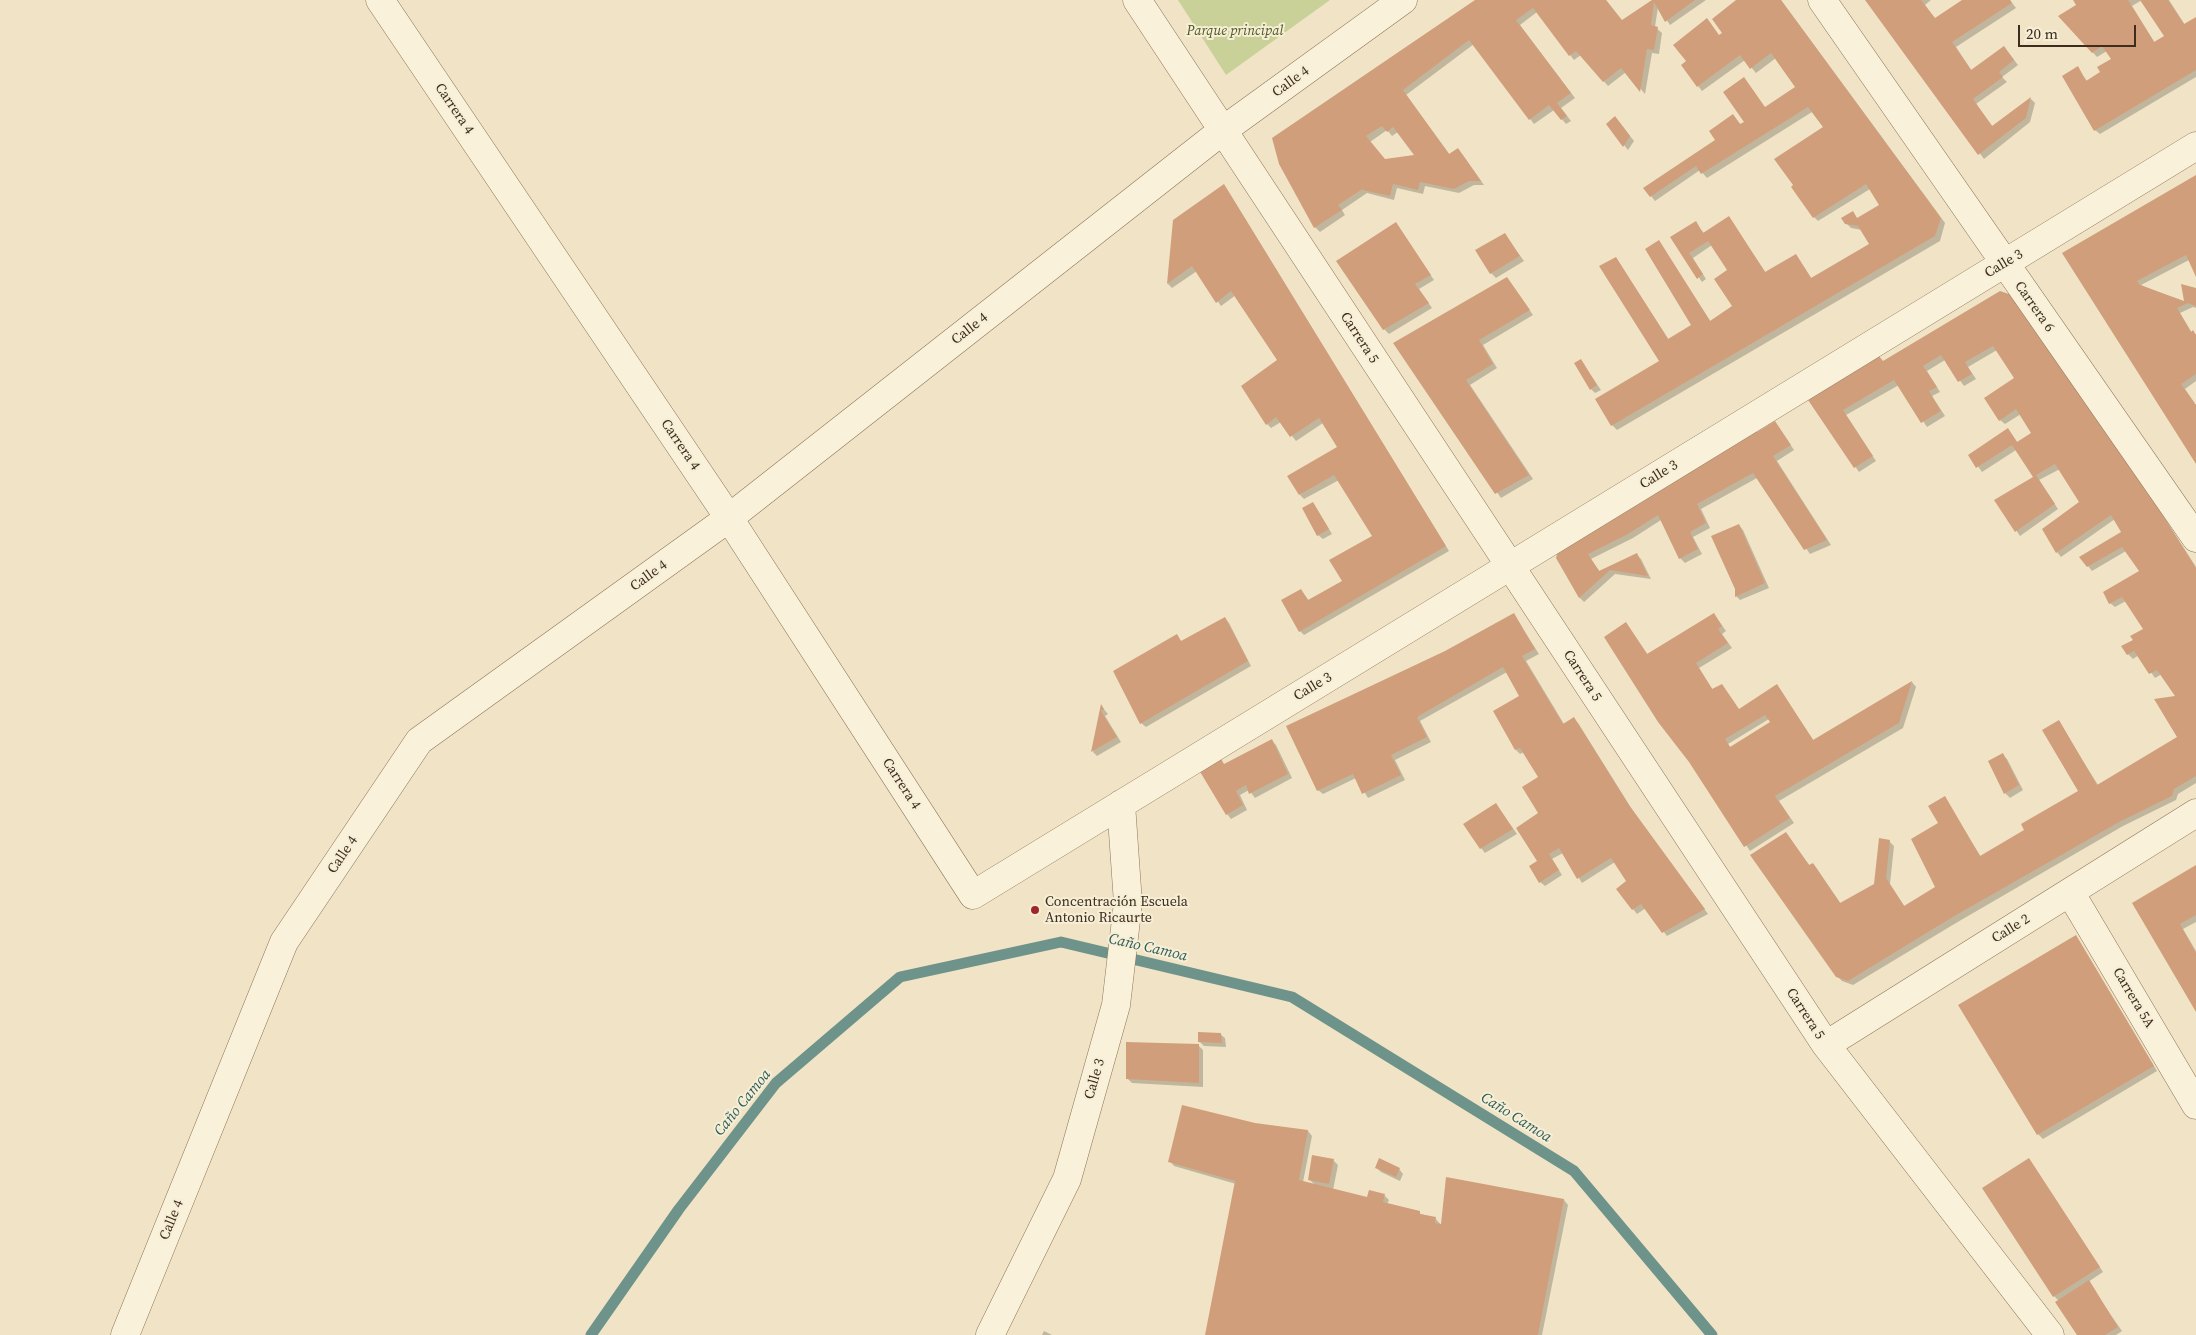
<!DOCTYPE html>
<html>
<head>
<meta charset="utf-8">
<style>
	body { margin:0 }
	#map { position:relative; width:2196px; height:1335px; overflow:hidden; background:#f1e4c6; font-family:"Source Serif 4",serif }
	canvas { display:block }
	.scale { position:absolute; left:2018px; top:25px; width:118px; height:22px; box-sizing:border-box; border:2px solid #3c2d1f; border-top:0; padding-left:6px; font-size:15px; line-height:18px; white-space:nowrap; color:#3c2d1f; -webkit-text-stroke:4px #f7eed6; paint-order:stroke }
</style>
</head>
<body>
<div id="map">
<canvas width="2196" height="1335"></canvas>
<div class="scale">20 m</div>
</div>
<script>
const context = document.querySelector('canvas').getContext('2d');
context.lineJoin = 'round';
function fillPath(path, color) { context.fillStyle = color; context.fill(path, 'evenodd'); }
function trace(path, color, width, dash) { context.strokeStyle = color; context.lineWidth = width; context.lineCap = dash ? 'butt' : 'round'; context.setLineDash(dash || []); context.stroke(path); }
function drawText(font, color, halo, rows, align = 'center') {
  context.font = font + ' "Source Serif 4",serif'; context.lineWidth = 4; context.setLineDash([]); context.textBaseline = 'middle'; context.strokeStyle = halo; context.fillStyle = color; for (const [text, x, y, turn = 0] of rows) {
    context.save(); context.translate(x, y); context.rotate((+turn || 0) * Math.PI / 180); context.textAlign = isNaN(turn) ? turn : align; if (halo) context.strokeText(text, 0, 0); context.fillText(text, 0, 0); context.restore();
  }
}
const green = new Path2D(`
	M1178,0H1330L1226,75Z`);
const shadow = new Path2D(`
	M1477,0H1606L1622,21L1654,0H1706L1670,25L1658,7L1655,27L1662,33L1659,54L1652,53L1645,94L1626,72L1608,86L1581,55L1574,60L1537,12L1520,25L1575,98L1561,108L1571,121L1566,124L1554,110L1534,124L1474,44L1406,95L1450,155L1462,154L1484,185H1474L1459,193L1425,186L1423,194L1397,188L1394,200L1367,193L1342,210L1345,215L1320,232L1315,227L1280,164ZM1387,130L1392,136L1398,132L1416,156L1385,160L1370,142Z
	M1738,0H1781L1945,223L1940,241L1617,430L1612,425L1661,361L1616,258L1669,340L1693,326L1659,242L1711,322L1734,307L1729,270L1712,245L1693,258L1706,279L1702,282L1672,237L1695,223L1704,233L1729,218L1766,273L1796,255L1812,279L1871,244L1862,230L1851,228L1846,223L1852,213L1858,219L1881,205L1870,189L1818,221L1814,217L1824,128L1812,112L1707,178L1700,170L1655,201L1651,196L1717,141L1733,116L1741,125L1797,88L1776,58L1756,73L1745,60L1702,91L1698,86Z
	M1867,0H1931L1925,5L1935,19L1964,0H2010L2016,8L1956,47L1972,71L2008,52L2018,65L2002,77L2007,82L1976,104L1993,127L2031,99L2035,103L2030,122L1984,159Z
	M2074,0H2169L2185,25L2196,18V77L2100,134L2095,130L2077,67L2087,81L2101,73L2113,59L2107,51L2097,57L2060,17L2077,5ZM2142,0L2165,36L2155,43L2132,6Z
	M1620,123L1634,141L1628,150L1607,124Z
	M2196,177V274L2189,260L2141,285L2185,303L2196,289V308L2193,307L2180,313L2192,333L2196,335V381L2185,389L2196,405V461L2064,253Z
	M1228,191L1449,551L1304,635L1300,631L1301,590L1309,601L1343,581L1374,537L1339,480L1304,499L1300,495L1339,447L1323,423L1296,441L1281,422L1271,428L1267,424L1279,361L1236,295L1221,306L1197,271L1172,288L1168,284L1175,221Z
	M1396,224L1434,280L1419,289L1432,308L1389,334L1384,329Z
	M1504,234L1524,261L1496,278L1491,273Z
	M1507,278L1533,315L1483,345L1497,368L1470,385L1533,479L1501,498L1395,344Z
	M2008,295L2164,517L2196,567V783L2178,794L2176,800L2123,826L1956,923L1853,985L1842,981L1837,976L1786,834L1810,866L1813,864L1817,869L1841,904L1875,885L1889,841L1894,846L1890,884L1905,907L1936,887L1940,823L1944,798L1981,857L2026,831L2080,791L2058,721L2098,785L2178,738L2177,697L2162,674L2155,678L2139,655L2133,659L2128,654L2135,640L2144,629L2126,601L2115,607L2110,603L2141,571L2126,551L2092,571L2088,566L2123,533L2115,519L2061,557L2057,552L2081,503L2060,469L2039,480L2058,509L2020,536L1996,500L2035,478L2016,450L1982,472L1970,455L2012,435L2018,443L2033,433L2021,414L2005,424L2000,420L2015,378L1997,350L1968,367L1976,379L1964,386L1945,360L1927,371L1940,392L1932,396L1945,416L1927,427L1899,385L1846,415L1876,461L1859,472L1808,398L1883,362Z
	M1581,361L1601,390L1595,393L1591,389Z
	M1775,422L1794,450L1777,461L1831,545L1810,554L1757,478L1701,509L1710,528L1693,537L1702,554L1685,563L1680,558L1661,520L1633,538L1591,559L1600,572L1637,555L1641,559L1651,579L1615,574L1584,602L1580,598L1557,557L1756,431L1758,433Z
	M1313,503L1332,534L1323,539L1318,535Z
	M1739,525L1743,530L1769,588L1740,600L1736,596Z
	M1714,614L1726,631L1722,634L1732,648L1699,668L1713,690L1739,710L1777,686L1814,741L1912,682L1916,687L1903,728L1779,801L1794,823L1750,851L1690,761L1626,623L1648,655ZM1769,719L1772,723L1731,748L1728,744Z
	M1514,615L1539,654L1526,661L1564,724L1578,723L1633,811L1708,914L1667,936L1646,908L1637,914L1633,909L1628,882L1615,862L1582,883L1563,853L1552,859L1562,875L1545,886L1540,882L1539,777L1524,752L1520,754L1516,750L1521,696L1507,672L1420,721L1431,742L1395,760L1405,780L1368,798L1356,778L1323,794L1318,790L1452,649Z
	M1225,618L1229,623L1251,666L1146,727L1141,723L1176,635L1182,642Z
	M1102,707L1108,714L1105,716L1121,742L1097,756L1093,752Z
	M1272,741L1276,745L1292,778L1255,798L1249,790L1240,795L1247,810L1231,819L1227,814L1226,770Z
	M2002,754L2007,759L2023,790L2010,798L2006,794L1989,762Z
	M1496,804L1517,834L1485,853L1481,848Z
	M2196,866V922L2183,929L2196,951V1009L2134,904Z
	M2076,936L2157,1071L2043,1139L2038,1134Z
	M1220,1034L1225,1038L1226,1047L1204,1046L1199,1041Z
	M1198,1045L1203,1050V1087L1132,1083L1127,1078Z
	M1255,1124L1308,1131L1312,1136L1303,1182L1315,1185L1309,1179L1333,1160L1338,1165L1333,1190L1368,1199L1384,1195L1389,1200L1387,1204L1435,1218L1442,1226L1448,1179L1564,1200L1568,1205L1542,1335H1206L1236,1184L1174,1166L1170,1161Z
	M2029,1159L2103,1272L2088,1282L2122,1331L2116,1335H2079L2059,1301L2054,1296Z
	M1376,1167L1399,1169L1403,1174L1400,1181L1381,1172Z
	M1044,1331L1052,1335H1042Z`);
const stream = new Path2D(`
	M591,1335L679,1209L776,1083L900,977L1061,942L1292,997L1574,1171L1712,1335`);
const building = new Path2D(`
	M1475,0H1606L1622,20L1652,0H1695L1665,22L1654,2L1651,25L1658,27L1654,50L1647,49L1640,92L1621,68L1603,82L1576,51L1569,56L1533,8L1516,20L1571,93L1557,103L1567,116L1561,120L1549,105L1529,120L1469,40L1403,90L1449,154L1458,148L1481,181H1469L1454,189L1420,182L1418,190L1393,184L1390,196L1362,190L1364,188L1338,205L1342,210L1314,228L1279,164L1272,138ZM1382,126L1387,132L1393,127L1414,155L1385,159L1366,136Z
	M1736,0H1781L1941,218L1935,236L1611,426L1595,399L1659,361L1599,266L1616,257L1668,339L1691,325L1645,249L1659,240L1710,321L1732,306L1714,279L1727,270L1708,241L1689,253L1703,274L1697,279L1670,237L1696,221L1703,233L1729,216L1765,272L1796,254L1811,278L1869,244L1858,226L1845,224L1841,218L1853,211L1857,218L1879,205L1866,184L1813,218L1791,187L1793,185L1774,159L1823,127L1808,107L1701,174L1696,166L1650,197L1643,188L1715,140L1709,131L1733,114L1740,124L1744,122L1723,92L1744,77L1765,107L1795,87L1771,53L1750,69L1740,55L1697,87L1681,65L1686,61L1673,45L1707,18L1719,35L1722,33L1712,19Z
	M1865,0H1921L1935,18L1962,0H2010L2012,3L1952,42L1971,70L2004,46L2014,60L1999,72L2003,77L1973,99L1992,126L2031,97L2026,118L1978,155Z
	M2073,0H2128L2154,42L2164,36L2140,0H2168L2184,24L2196,17V70L2094,131L2062,76L2078,66L2086,81L2100,72L2097,67L2111,59L2102,46L2092,53L2058,16L2076,5Z
	M1615,116L1630,136L1623,147L1606,124Z
	M2196,175V277L2186,255L2137,281L2140,285L2184,301L2181,284L2196,288V306L2188,303L2177,308L2191,332L2193,330L2196,335V374L2181,384L2196,405V464L2062,253Z
	M1224,184L1446,546L1299,632L1281,600L1301,589L1308,600L1342,581L1329,560L1372,536L1334,475L1299,495L1287,476L1337,447L1319,418L1290,437L1276,417L1266,425L1241,386L1277,360L1231,291L1216,303L1192,266L1167,284L1173,220Z
	M1396,222L1431,275L1415,284L1429,303L1383,330L1336,261Z
	M1505,233L1520,256L1490,274L1475,250Z
	M1507,277L1530,310L1479,340L1493,364L1466,380L1529,475L1495,494L1393,343Z
	M2000,291L2009,294L2027,318L2160,511L2196,568V776L2174,789L2172,796L2119,822L1951,918L1848,981L1836,977L1750,855L1786,832L1809,865L1813,863L1840,903L1874,884L1879,838L1890,840L1886,878L1904,906L1935,887L1911,839L1938,823L1928,806L1945,796L1980,856L2024,830L2021,824L2078,791L2042,730L2059,720L2097,785L2177,737L2154,699L2175,696L2157,670L2149,674L2134,651L2127,655L2121,646L2133,640L2130,636L2143,629L2122,597L2109,604L2103,592L2139,571L2122,547L2087,567L2079,557L2121,532L2111,515L2056,553L2042,529L2079,502L2055,464L2036,475L2055,504L2015,532L1994,500L2033,477L2012,445L1976,468L1968,455L2008,428L2017,442L2031,433L2016,409L1999,421L1984,398L2014,378L1993,346L1965,362L1972,374L1958,382L1941,355L1923,366L1937,387L1929,391L1941,411L1921,423L1894,380L1843,410L1873,456L1854,468L1806,397L1879,356L1883,361Z
	M1581,359L1597,385L1590,390L1574,363Z
	M1775,421L1791,445L1773,456L1827,540L1804,550L1753,473L1697,504L1706,523L1690,532L1698,549L1679,559L1658,515L1628,534L1588,554L1599,571L1637,553L1648,576L1610,570L1579,598L1556,558L1559,547L1756,429L1757,432Z
	M1313,502L1329,529L1317,536L1302,508Z
	M1739,524L1765,583L1735,597V589L1711,536Z
	M1514,613L1535,649L1522,656L1563,724L1574,717L1629,805L1705,909L1662,933L1641,904L1632,910L1616,889L1626,881L1611,858L1577,879L1559,848L1549,854L1559,870L1539,883L1529,866L1537,861L1516,828L1538,813L1522,787L1538,777L1520,748L1515,750L1493,711L1519,696L1503,667L1417,717L1427,737L1391,755L1401,775L1362,794L1353,774L1317,791L1286,726L1445,651Z
	M1714,613L1722,626L1718,629L1728,643L1696,663L1712,689L1722,684L1739,709L1777,684L1813,740L1912,681L1899,723L1775,796L1790,818L1744,847L1689,762L1658,722L1604,637L1626,622L1647,654ZM1765,715L1770,722L1730,747L1725,739Z
	M1225,617L1248,661L1140,724L1113,671L1177,634L1181,641Z
	M1101,704L1104,709L1101,711L1117,737L1091,752Z
	M1272,739L1288,774L1249,794L1246,785L1236,791L1243,805L1226,815L1199,770L1220,757L1224,764Z
	M2003,753L2019,785L2004,794L1988,761Z
	M1496,803L1513,829L1480,849L1463,824Z
	M2196,865V915L2180,924L2196,953V1012L2132,903Z
	M2076,935L2154,1066L2037,1135L1958,1005Z
	M1198,1032L1221,1033L1222,1043L1198,1042Z
	M1126,1042L1199,1044V1083L1126,1079Z
	M1182,1105L1255,1123L1308,1130L1299,1180L1367,1197L1369,1190L1385,1194L1383,1202L1420,1211V1214L1436,1217L1435,1223L1441,1224L1446,1177L1564,1199L1538,1335H1205L1235,1181L1168,1162Z
	M1312,1155L1334,1159L1329,1184L1308,1180Z
	M1379,1158L1400,1168L1396,1177L1375,1168Z
	M2029,1158L2100,1267L2053,1297L1982,1188Z
	M2089,1280L2118,1327L2105,1335H2077L2055,1302Z`);
const minor = new Path2D(`
	M380,0L729,518L973,895L2196,146
	M1137,0L1826,1045L2050,1335
	M1822,0L2196,538
	M2070,892L2196,1105
	M1826,1045L2196,813
	M125,1335L284,942L419,741L729,518L1222,131L1403,0
	M990,1335L1067,1179L1116,1005L1128,903L1121,804`);
const markers = [
	[1035,910,5,"#9f2727"]
];
const parkNames = [
	["Parque principal",1235,31]
];
const streetNames = [
	["Calle 4",1291,82,-36],
	["Carrera 4",454,109,56],
	["Calle 3",2004,264,-31],
	["Carrera 6",2034,307,55],
	["Calle 4",970,329,-38],
	["Carrera 5",1359,338,57],
	["Carrera 4",680,445,56],
	["Calle 3",1659,475,-32],
	["Calle 4",649,576,-36],
	["Carrera 5",1582,676,57],
	["Calle 3",1313,687,-31],
	["Carrera 4",901,784,57],
	["Calle 4",343,855,-56],
	["Calle 2",2011,929,-32],
	["Carrera 5A",2133,998,59],
	["Carrera 5",1805,1014,57],
	["Calle 3",1095,1079,-74],
	["Calle 4",172,1220,-68]
];
const poiNames = [
	["Concentración Escuela",1045,902],
	["Antonio Ricaurte",1045,918]
];
const waterNames = [
	["Caño Camoa",1148,948,13],
	["Caño Camoa",743,1103,-51],
	["Caño Camoa",1516,1118,32]
];
fillPath(green, '#c9d098');
fillPath(shadow, '#0003');
trace(stream, '#6d938a', 11);
fillPath(building, '#d09e7a');
trace(minor, '#8d755a', 29);
trace(minor, '#faf1da', 28);
for (const [x, y, r, color] of markers) { const dot = new Path2D(); dot.arc(x, y, r, 0, 2 * Math.PI); context.fillStyle = color; context.fill(dot); trace(dot, '#f7eed6', 2); }
drawText('italic 14px', '#4c5a24', '#f7eed6', parkNames);
drawText('14px', '#3c2d1f', '#f7eed6', streetNames);
drawText('14px', '#3c2d1f', '#f7eed6', poiNames, 'left');
drawText('italic 15px', '#2d5d5a', '#f7eed6', waterNames);
</script>
</body>
</html>
